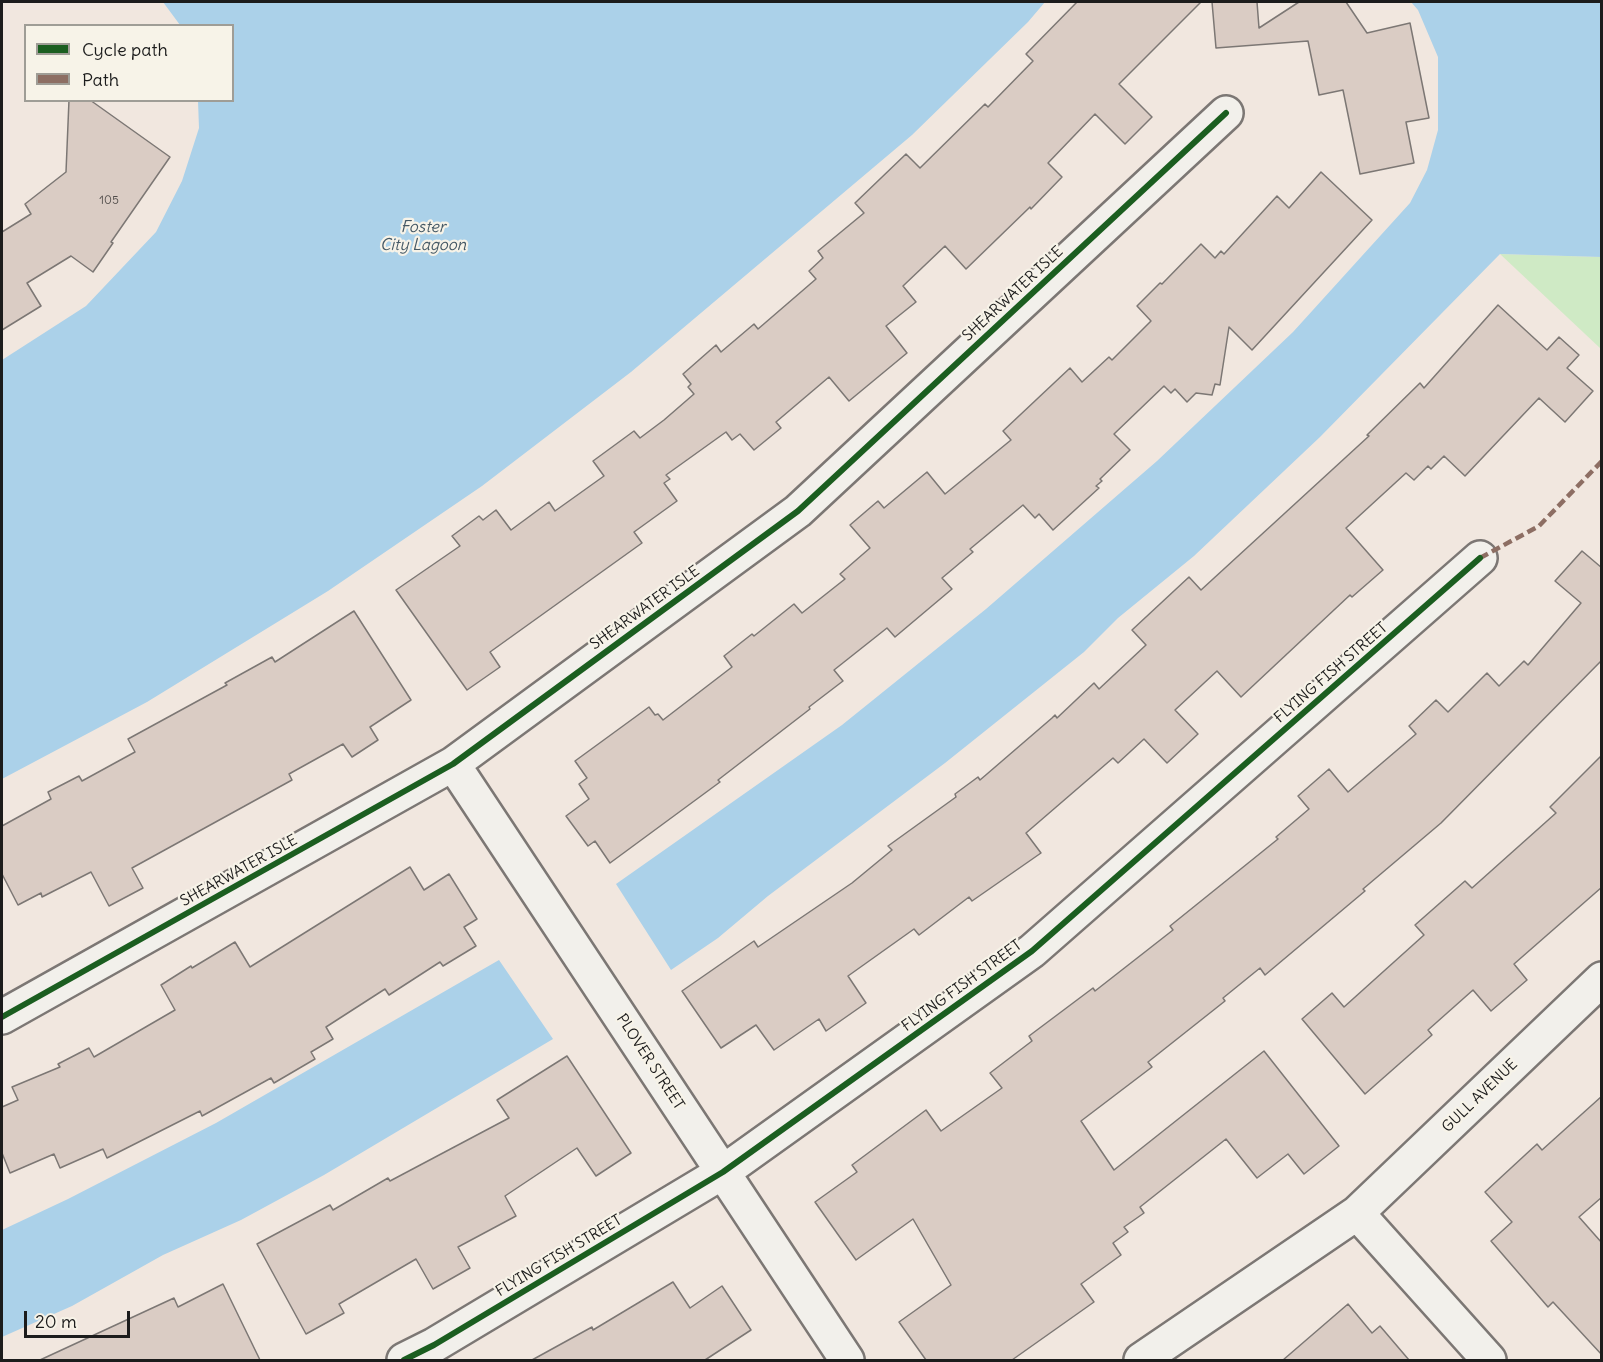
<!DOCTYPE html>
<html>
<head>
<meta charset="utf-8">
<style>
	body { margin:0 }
	#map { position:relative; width:1603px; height:1362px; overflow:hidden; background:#f1e7df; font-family:Delius,sans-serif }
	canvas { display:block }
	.frame { position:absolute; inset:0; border:3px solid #1c1c1c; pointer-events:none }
	.legend { position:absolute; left:24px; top:24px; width:210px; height:78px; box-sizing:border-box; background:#f7f3e8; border:2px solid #9f9d96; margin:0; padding:8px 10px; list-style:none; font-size:18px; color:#1c1c1c }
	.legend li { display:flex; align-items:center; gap:12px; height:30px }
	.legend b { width:30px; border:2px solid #9f9d96 }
	.scale { position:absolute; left:24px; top:1311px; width:106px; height:27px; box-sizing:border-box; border:3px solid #1c1c1c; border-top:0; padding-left:8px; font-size:18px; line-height:21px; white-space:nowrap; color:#1c1c1c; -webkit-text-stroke:4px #f7f3e8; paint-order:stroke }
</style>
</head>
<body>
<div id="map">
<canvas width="1603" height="1362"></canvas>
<div class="frame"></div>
<ul class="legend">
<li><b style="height:8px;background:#1b5e20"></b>Cycle path</li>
<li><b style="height:8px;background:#8d6e63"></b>Path</li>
</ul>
<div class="scale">20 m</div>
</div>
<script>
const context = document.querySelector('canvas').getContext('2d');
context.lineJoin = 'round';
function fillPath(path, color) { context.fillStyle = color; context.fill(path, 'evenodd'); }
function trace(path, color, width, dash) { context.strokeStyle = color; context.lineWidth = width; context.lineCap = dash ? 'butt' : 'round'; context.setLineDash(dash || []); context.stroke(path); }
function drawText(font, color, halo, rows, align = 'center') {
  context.font = font + ' Delius,sans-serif'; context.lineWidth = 4.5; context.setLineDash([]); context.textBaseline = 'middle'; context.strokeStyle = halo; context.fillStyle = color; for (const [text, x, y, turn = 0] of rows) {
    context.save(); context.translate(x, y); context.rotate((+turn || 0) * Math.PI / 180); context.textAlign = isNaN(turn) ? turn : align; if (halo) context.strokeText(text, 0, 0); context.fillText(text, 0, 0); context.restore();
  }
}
const green = new Path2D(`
	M1500,254L1601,257V349Z`);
const water = new Path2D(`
	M163,2H1045L1028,22L912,135L631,372L482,486L328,591L147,702L2,779V360L86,306L156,232L182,181L199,128L198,101L232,100V26L180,25Z
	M1411,2H1601V257L1500,254L1320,437L1194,556L1118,618L1084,652L945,763L768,896L718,938L671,970L616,884L842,725L986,609L1157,461L1293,332L1410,203L1427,170L1438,130V57L1418,10Z
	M499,960L553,1039L324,1175L241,1220L163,1255L72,1306L2,1337V1230L68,1199L216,1123Z`);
const building = new Path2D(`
	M1077,2H1201L1119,84L1152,117L1125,144L1095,114L1048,163L1062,177L1031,209L1030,207L966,269L945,246L903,286L916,302L886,326L907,353L849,401L829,377L776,422L781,428L754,450L740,434L732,440L726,432L666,475L670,479L664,483L677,501L634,532L642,543L490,652L500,667L467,690L396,590L460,546L452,536L479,516L483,520L496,510L511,530L549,502L555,511L604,476L593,461L634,431L640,438L664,420L694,394L688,387L691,384L683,374L716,345L721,352L754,324L758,329L816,279L809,271L823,258L818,251L864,213L855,203L906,154L920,168L985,104L988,107L1033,61L1026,54Z
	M1212,2H1257L1259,28L1299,2H1346L1367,33L1410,23L1429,118L1406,122L1414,163L1360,174L1343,90L1319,95L1308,41L1216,48Z
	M69,100H90L170,157L111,242L113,243L93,272L71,256L27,283L41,306L2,330V232L31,214L25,204L66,172Z
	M1321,172L1372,220L1252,350L1229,327L1220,385L1215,384L1212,395L1196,393L1187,402L1175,389L1171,393L1164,386L1114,434L1130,450L1100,479L1102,481L1096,486L1099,488L1053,530L1039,514L1035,518L1023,505L970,549L973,552L942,578L952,589L895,637L887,628L834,670L843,681L809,707L810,709L718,780L720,782L610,863L595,841L588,846L566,816L589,799L579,784L587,778L575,761L649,707L655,715L658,714L663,720L732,667L724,656L752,634L754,636L794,604L802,613L845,579L840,574L870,548L850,525L878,501L884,508L927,472L945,494L1011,440L1003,431L1070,368L1082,382L1109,357L1112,360L1151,321L1137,306L1160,283L1162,284L1201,244L1215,258L1221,251L1224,254L1277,196L1289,208Z
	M1498,305L1547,350L1559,337L1579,355L1567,368L1593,391L1565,422L1539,398L1465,476L1444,456L1431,469L1428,466L1414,480L1406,473L1346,528L1383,570L1352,597L1350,595L1241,697L1217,671L1175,710L1198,734L1167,763L1144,739L1118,763L1113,758L1026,833L1041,853L972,901L969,897L919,935L914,929L848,976L866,1003L826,1031L819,1019L774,1050L756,1025L721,1048L682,991L754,941L758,947L852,883L892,850L888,846L956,797L955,794L978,777L980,780L1052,718L1055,715L1057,718L1094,683L1099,689L1146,645L1132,630L1189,577L1201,590L1369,436L1367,435L1420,383L1424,388Z
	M1582,551L1602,568V660L1441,823L1363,889L1365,891L1265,975L1260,968L1223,998L1225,1001L1148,1062L1152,1067L1081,1121L1114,1170L1264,1051L1339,1146L1304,1174L1288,1154L1257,1178L1226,1139L1140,1207L1144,1213L1124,1227L1128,1232L1113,1243L1121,1255L1081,1284L1094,1302L1012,1360H926L899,1322L951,1285L913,1219L856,1260L815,1202L857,1172L852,1165L926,1110L941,1131L1002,1088L990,1073L1032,1041L1029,1036L1093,988L1095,991L1173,930L1170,926L1278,839L1276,837L1309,809L1298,796L1329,769L1348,792L1416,734L1409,726L1436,700L1448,712L1487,673L1499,686L1524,661L1528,665L1581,603L1555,581Z
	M354,611L411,700L370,727L378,740L352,757L343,744L289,774L292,780L132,868L143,888L109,906L91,872L42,897L41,893L18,905L2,874V826L51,799L48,792L79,776L82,781L135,752L128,739L227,685L225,683L272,657L275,662Z
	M1602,755V887L1514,964L1527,980L1491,1011L1473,990L1428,1030L1432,1035L1365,1094L1302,1019L1332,993L1344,1007L1424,935L1415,925L1465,881L1472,888L1556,813L1550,807Z
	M410,867L424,890L449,874L477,919L464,927L476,946L443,966L440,962L389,995L385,989L326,1027L333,1039L311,1052L315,1059L274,1083L271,1078L202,1116L200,1111L107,1158L103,1149L60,1168L54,1154L10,1173L2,1153V1107L18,1100L12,1087L60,1067L58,1064L89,1048L94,1057L175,1010L161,985L191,966L192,968L235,942L250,967Z
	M567,1056L631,1153L596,1176L577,1148L505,1196L516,1216L458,1247L470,1268L433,1289L416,1259L339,1304L344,1313L306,1334L257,1244L330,1205L333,1210L388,1178L390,1181L509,1118L497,1100Z
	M1602,1096V1197L1579,1217L1602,1243V1355L1553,1302L1548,1307L1491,1241L1512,1222L1485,1192L1537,1144L1542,1150Z
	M673,1282L690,1308L722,1286L751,1330L705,1360H532L592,1327L593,1330Z
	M223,1284L260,1360H40L174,1298L178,1307Z
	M1348,1304L1372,1333L1380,1326L1409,1360H1283Z`);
const minor = new Path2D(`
	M453,764L847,1360
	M2,1017L453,764L798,511L1226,113
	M1357,1213L1489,1360
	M404,1360L434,1345L723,1172L1032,951L1480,558
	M1141,1360L1357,1213L1602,979`);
const quiet = new Path2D(`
	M1480,558L1539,526L1602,461`);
const cycleway = new Path2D(`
	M2,1017L453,764L798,511L1226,113
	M404,1360L434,1345L723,1172L1032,951L1480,558`);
const numberNames = [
	["105",109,201]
];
const streetNames = [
	["SHEARWATER ISLE",1013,294,-43],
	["SHEARWATER ISLE",645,608,-36],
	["FLYING FISH STREET",1331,673,-41],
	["SHEARWATER ISLE",239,871,-29],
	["FLYING FISH STREET",962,986,-36],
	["PLOVER STREET",650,1062,57],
	["GULL AVENUE",1480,1096,-44],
	["FLYING FISH STREET",559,1256,-31]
];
const waterNames = [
	["Foster",423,227],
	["City Lagoon",423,245]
];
fillPath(green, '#cfeac5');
fillPath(water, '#abd1e9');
fillPath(building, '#daccc4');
trace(building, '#7c7774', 1.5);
trace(minor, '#7c7774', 38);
trace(minor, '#f2f0eb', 33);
trace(quiet, '#8d6e63', 4.5, [9, 4.5]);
trace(cycleway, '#1b5e20', 6);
drawText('12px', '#504c4a', null, numberNames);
drawText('15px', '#1c1c1c', '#f7f3e8', streetNames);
drawText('italic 16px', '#445865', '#f7f3e8', waterNames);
</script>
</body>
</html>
